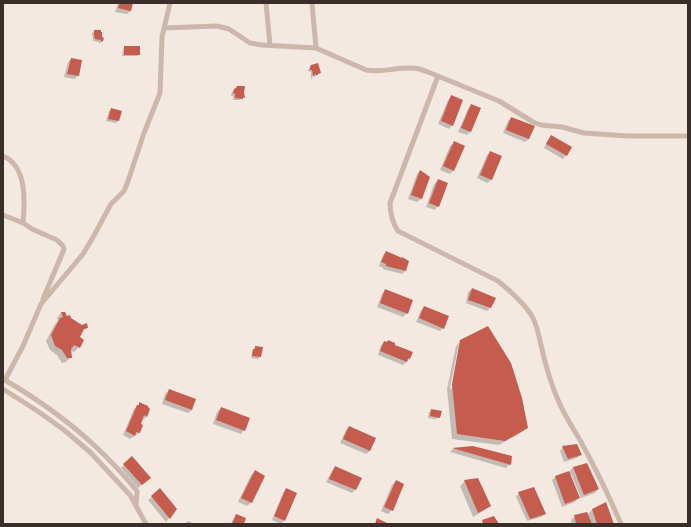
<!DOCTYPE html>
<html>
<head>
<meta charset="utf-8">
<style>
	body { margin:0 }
	#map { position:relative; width:691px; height:527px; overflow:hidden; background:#f3e9e1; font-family:Inter,sans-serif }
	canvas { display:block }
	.frame { position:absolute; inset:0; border:4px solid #3a2e2b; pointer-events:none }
</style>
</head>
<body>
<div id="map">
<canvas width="691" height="527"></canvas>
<div class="frame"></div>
</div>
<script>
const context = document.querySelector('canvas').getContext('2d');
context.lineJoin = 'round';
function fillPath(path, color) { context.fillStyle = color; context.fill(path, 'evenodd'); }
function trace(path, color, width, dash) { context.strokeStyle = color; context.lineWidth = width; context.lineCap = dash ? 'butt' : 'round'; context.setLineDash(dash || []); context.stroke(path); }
const shadow = new Path2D(`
	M118,3H132L131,11L127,14L115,12Z
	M94,31L102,41L99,44V42L93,41L92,33Z
	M125,47L139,54L137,56H122L123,49Z
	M71,59L81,61L78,76L74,79L64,77L68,62Z
	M311,66L319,73L315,77H314V73L311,80V72L308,71V70Z
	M237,87L244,97L239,100H233V96H231L232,92Z
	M452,96V125L449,129L438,124L448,100Z
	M471,105L480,109L470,132L467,135L458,132L468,109Z
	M112,109L118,121L116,123L106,121L109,111Z
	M512,118L534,127L529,139L525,142L503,133L508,121Z
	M551,137L566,155L563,159L544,148L548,140Z
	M454,143L464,147L453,171L450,174L440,170L450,146Z
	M490,152L491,180L487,183L477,178L487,155Z
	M420,171L421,199L417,202L408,199L417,174Z
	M438,180V206L435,210L426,207L434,184Z
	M386,252L408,261L405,271L402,274L383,269V268L379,266L383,255Z
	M472,289L495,299L490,308L487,311L466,303L468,292Z
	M385,290L407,313L403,317L377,307L382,294Z
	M424,307L443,328L440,331L416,322L421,310Z
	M61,313H65L66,317L86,327L78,337L79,347L74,352L70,350L71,357L66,362L62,363L57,355L50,350L46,341L55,324L58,321L57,318Z
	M385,342L394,345L410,359L403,365L378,355L381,345Z
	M461,342L527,427L522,432L499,445L452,439L447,389L456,346L459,343L450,388L452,389Z
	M255,347L260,357L258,359L251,358L252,352Z
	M169,390L192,410L188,413L162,404L165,394Z
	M139,404L149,409L146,417L143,420L141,419L140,424L142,425L139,433L130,439L123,435L134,409Z
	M221,409L244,430L241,434L213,424L217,412Z
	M432,410L439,417L436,419L428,418L429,412Z
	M349,427L370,451L366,454L340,443L346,430Z
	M473,447L510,464L506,468L450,452L453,449Z
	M563,447L580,455L577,458L564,462L560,451Z
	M124,465L146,481L138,488L121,468Z
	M335,467L360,478L355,490L352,493L326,482L332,471Z
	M573,467L598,489L595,493L581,498L571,474H569L578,498L575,502L562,507L552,480L555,477L570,472V471Z
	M255,472L264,476L251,503L247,506L238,502L251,475Z
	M396,481L392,510L388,514L381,511L392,485Z
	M465,481L490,506L485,510L473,517L460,486Z
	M286,489L284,520L281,524L272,520L283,493Z
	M519,493L545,514L541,517L527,521L516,497Z
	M152,497L175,509L166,522L148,500Z
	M606,504L613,524H572L571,520L575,516L587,515L592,510Z
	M236,516L243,524H231L233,519Z
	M188,521L194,524H185Z`);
const building = new Path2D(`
	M120,3H133L131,11L118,8Z
	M94,30H101V32H102V37L104,38L103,41L101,42V40L95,39L94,35Z
	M124,46H140V55H124Z
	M71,58L82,60L79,76L67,74Z
	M318,63L321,73L318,74V75H316V74H315L314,76H313L312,70H310V67L311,65Z
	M237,86H245L244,93L245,98L243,97V99L235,98V94L233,93L234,89L236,88Z
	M451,95L463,100L453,126L441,121Z
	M471,104L481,108L471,132L461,128Z
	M111,108L122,111L119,121L108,119Z
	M511,117L535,126L529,139L506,130Z
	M551,135L572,147L567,156L546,144Z
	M454,141L465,146L454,171L443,166Z
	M490,151L502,156L492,180L480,175Z
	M420,170L430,177L422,199L411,195Z
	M438,179L448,183L439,207L429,203Z
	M386,251L402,258V257L409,261L406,271L386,266V264L381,262Z
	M472,288L496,298L491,308L468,300Z
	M385,289L413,300L408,314L380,303Z
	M424,306L449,316L444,329L419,318Z
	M61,312H65L67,316L70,315L71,318L82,325L87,323L88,328L84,329L80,337L84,340L80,348L74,345L71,349L72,358H67L62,350L55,346L51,335L60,318L63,317Z
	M488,326L511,363L522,398L528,428L505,441L457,434L452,384L460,340Z
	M388,340L395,343V345L413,352L410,359L408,358L407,362L380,351L384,341L387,342Z
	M255,346L263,347L261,357L252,356L253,349H255Z
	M169,389L196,399L192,410L165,400Z
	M139,402L148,406V407L150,409L147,417L144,415L141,424L143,425L140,433L136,432L135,436L126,431L137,405H139Z
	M221,407L250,418L245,431L216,420Z
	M431,409L442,411L440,418L430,416Z
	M349,426L376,438L370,451L343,439Z
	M577,444L582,455L568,459L562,446Z
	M473,446L512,456L511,465L452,448Z
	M132,456L151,478L142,485L123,464Z
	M587,463L599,489L584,495L573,467Z
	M335,466L362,478L356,490L329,479Z
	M255,470L265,476L252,503L241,498Z
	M569,471L580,498L565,504L555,476Z
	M478,478L491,506L478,513L464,480Z
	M396,480L404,484L393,511L384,507Z
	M534,487L546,514L530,519L518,492Z
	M160,488L177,509L170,519L151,496Z
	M286,488L297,493L285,521L274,516Z
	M606,502L614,524H597L592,509Z
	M587,512L592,524H576L574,515Z
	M236,514L246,518L244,524H232Z
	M494,516L499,524H483L482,520Z
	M377,518L387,523V524H375Z`);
const street = new Path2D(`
	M266,3L270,45
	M312,3L316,48
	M164,28L217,26L229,29L250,43L262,45L316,48L366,70C383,73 396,67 412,68C418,68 423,70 428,72L499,101L533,122L541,125L562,127L584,133L628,136H688
	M438,76L390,203C390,214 392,222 398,231L498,281C508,289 527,306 533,318C537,326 539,336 541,345C545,363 550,382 558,400C564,415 573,428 581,442C596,469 609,496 621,524
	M3,156C27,166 25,201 23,223
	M3,215L23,223L32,229L57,240L63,246L64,249L62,254L43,299
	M3,379C36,398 67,420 95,446C110,460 124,475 137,491L136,506
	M5,380L23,346L41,304L83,254L92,239L111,204L124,191L127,184L144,133L160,93L162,37L170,3
	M3,389L39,412L64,430L90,452L130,495L146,524`);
fillPath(shadow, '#0003');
fillPath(building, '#c55c4e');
trace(street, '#ccb7ac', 5);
</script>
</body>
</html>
